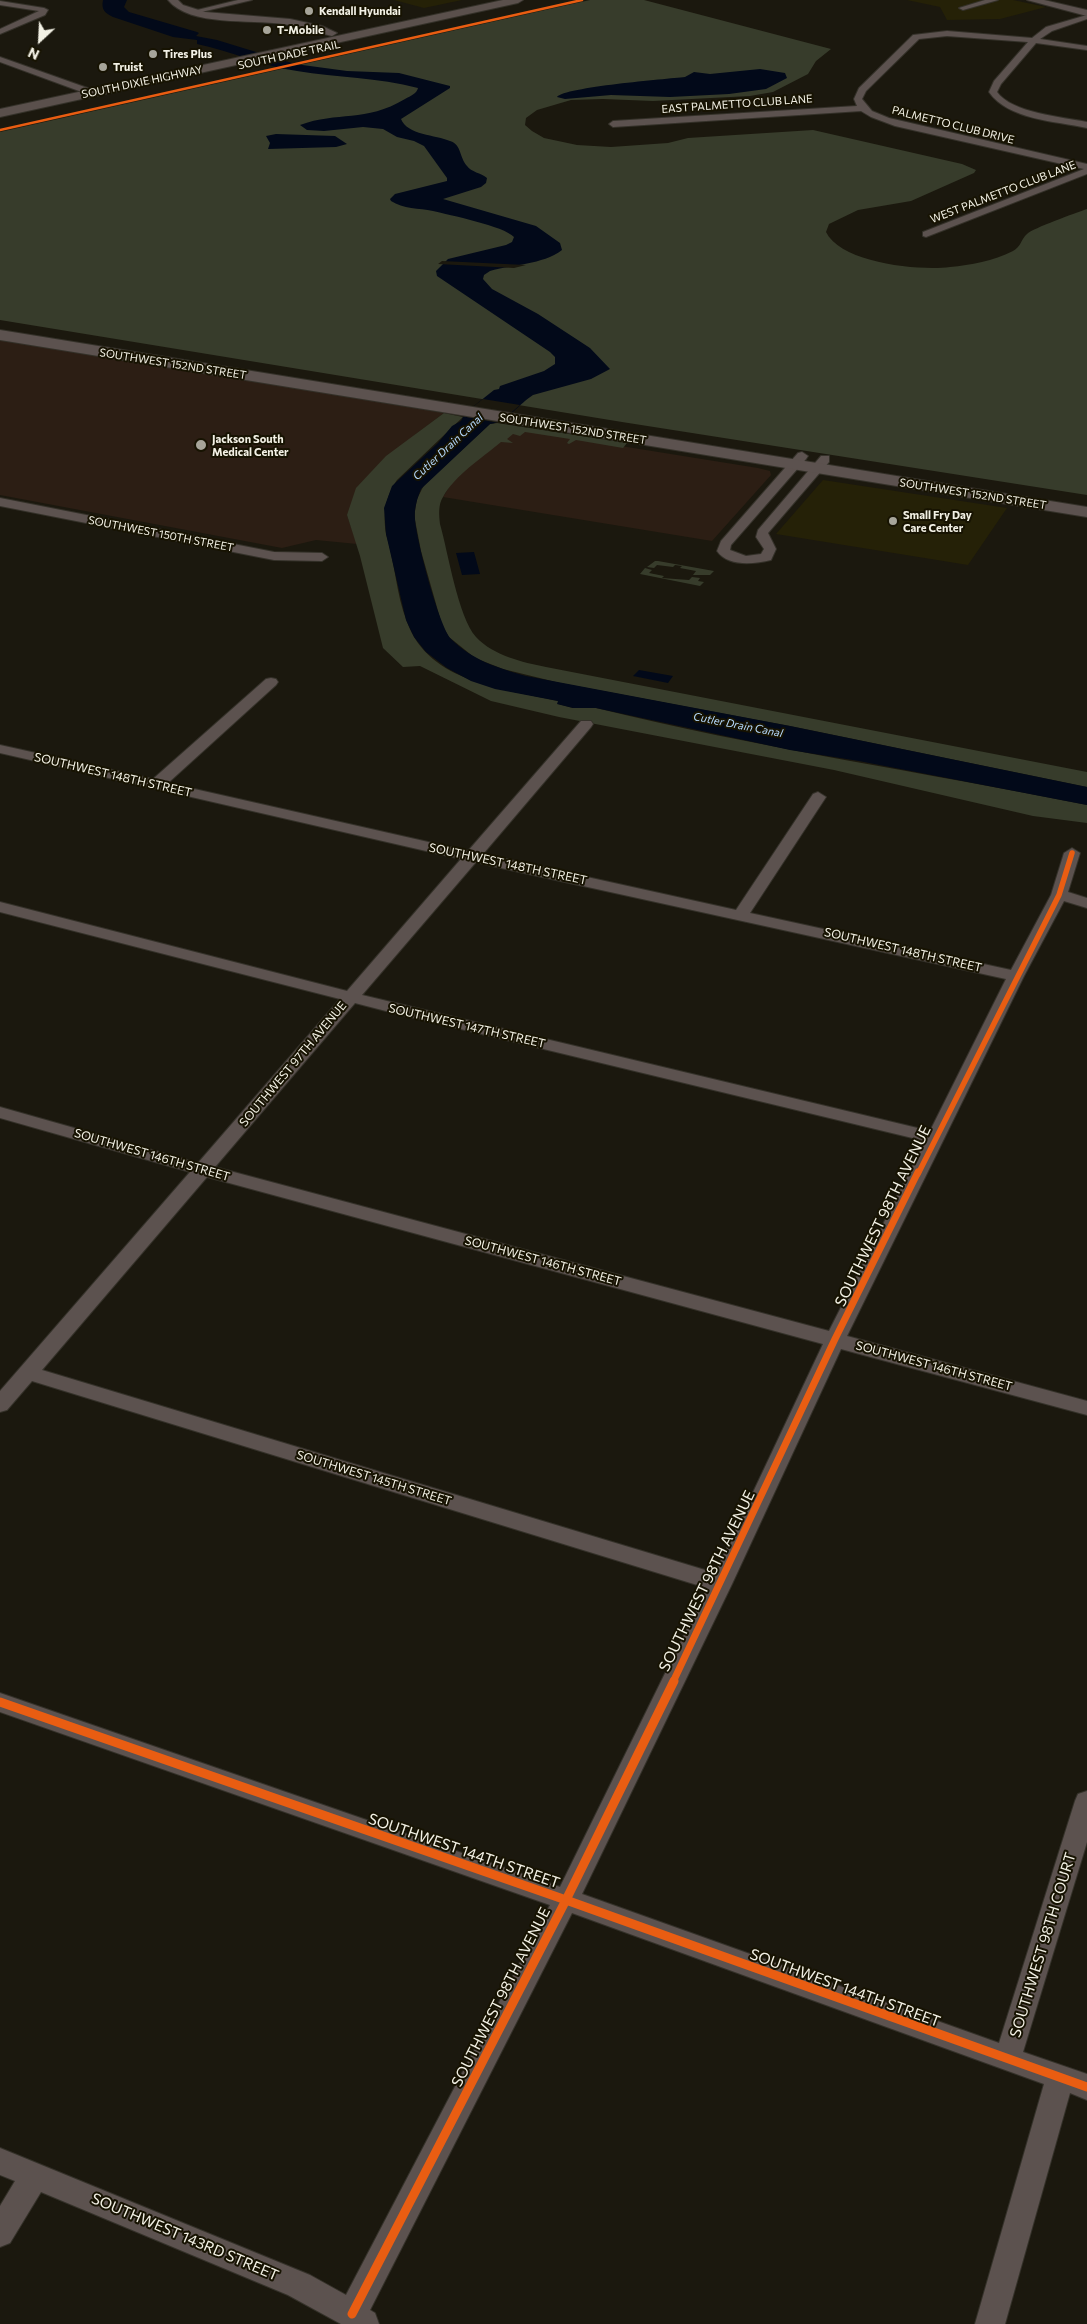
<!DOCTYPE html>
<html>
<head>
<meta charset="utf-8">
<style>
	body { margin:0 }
	#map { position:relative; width:1087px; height:2324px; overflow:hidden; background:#1b180e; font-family:Commissioner,sans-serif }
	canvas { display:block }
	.north { position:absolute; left:15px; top:15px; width:50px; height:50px; -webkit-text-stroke:4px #171302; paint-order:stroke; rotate:205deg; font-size:14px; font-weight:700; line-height:20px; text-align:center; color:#f3f1e5 }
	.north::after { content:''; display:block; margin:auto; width:18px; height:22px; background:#f3f1e5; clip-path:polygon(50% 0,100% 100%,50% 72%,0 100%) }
</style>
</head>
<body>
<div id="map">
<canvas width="1087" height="2324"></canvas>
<div class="north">N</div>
</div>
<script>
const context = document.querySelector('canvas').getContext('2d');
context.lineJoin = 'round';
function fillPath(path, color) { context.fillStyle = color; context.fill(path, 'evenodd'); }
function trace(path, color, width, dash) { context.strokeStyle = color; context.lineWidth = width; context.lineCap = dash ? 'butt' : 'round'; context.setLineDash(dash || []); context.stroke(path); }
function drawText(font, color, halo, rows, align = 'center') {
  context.font = font + ' Commissioner,sans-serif'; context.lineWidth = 4; context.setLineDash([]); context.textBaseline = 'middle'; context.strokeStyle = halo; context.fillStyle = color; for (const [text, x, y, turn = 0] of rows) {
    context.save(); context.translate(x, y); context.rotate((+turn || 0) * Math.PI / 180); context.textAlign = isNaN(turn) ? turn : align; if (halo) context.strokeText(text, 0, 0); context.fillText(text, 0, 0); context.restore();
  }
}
const built = new Path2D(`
	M394,0H462L424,8Z
	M907,0H1013L1046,7L1000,19L947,20L940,7Z
	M823,480L1007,508L968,565L776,534Z`);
const medical = new Path2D(`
	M0,339L444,413L416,434L347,515L357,544L316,540L282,548L0,495Z
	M515,429L758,468L770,471L771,475L712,541L443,497L456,476Z`);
const green = new Path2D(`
	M590,0H644L831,49L816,61L808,74L773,92L750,96L653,101L603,99L571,100L537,110L526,118L525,125L532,131L544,138L577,145L611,147L668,143L688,138L813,130L962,164L976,170L974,173L911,201L858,210L829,224L826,232C841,263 919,271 950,267C971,265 993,261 1013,251C1021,247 1021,239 1027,234C1033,228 1076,213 1087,209V495L622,422L0,320V132Z
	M444,413L463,417L397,480C385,498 383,513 386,534C395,562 396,594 407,622C429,683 505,689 558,701V704L573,708H596C758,748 923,772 1087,805V823L1033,816L834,770L559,717L491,701L420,666L403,667L383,648L360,556L347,515L356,488L386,456Z
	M497,423L627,443L623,448L576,440L569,444L567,443L570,439L525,432L520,436L513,434L507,439L513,443L501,442C482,458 455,475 443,497C438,505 439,515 440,524C448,552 458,617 476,637C494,656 522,662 546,667L1087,772V787L790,726L560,683L503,669L475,658L449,637L442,625L421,551L415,520V511L417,499L424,485L490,424Z
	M655,561H658L714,571L710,575H693L696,571L680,568L682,566L675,565L673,567L657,565L654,568L647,567Z
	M645,568L652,570L649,573L664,576L662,578L689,580L692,577L700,578L698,581L704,582L700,586L640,574Z`);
const water = new Path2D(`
	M103,0H127L124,7L129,12L197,32L199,33L196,36L217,40L295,64L347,71L399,73L450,86V88L401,119C407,135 436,135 450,141C462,145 459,157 467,166C471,172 481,173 487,178L486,183L481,187L443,199L536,226L560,243L562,250C542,265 513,264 490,271L484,275L483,279L492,289L538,314L590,348L610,369L591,379L533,395C520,403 506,423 490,424L421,489C417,499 414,509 415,519C416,539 439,626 451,639C472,660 498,668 526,676L790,726L1087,787V805L859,761L790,750L596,708H573L557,704L558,701L495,689L471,681L447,668L426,652L414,637L406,620L386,534L384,508L392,486L438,443L452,426L461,421L465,413L494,390L499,389L500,386L544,371L555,364V357L550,352L437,276L436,271L448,259L506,245L512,242L514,237C504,226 449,215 433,211C419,208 403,209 391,201L390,199L395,194L447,181V178L424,146L414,141L397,137L383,129L363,127L324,131L307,130L300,125C338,111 365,123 405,99C411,96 417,93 418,88C378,77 337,78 297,71C262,66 231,51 197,44V40L173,37L113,17C105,13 101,10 103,0Z
	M760,69L785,73L787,78L766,89L729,94L670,97L611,95L565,99L557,97C565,87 666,79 685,77L694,72L710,74Z
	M276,134L335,136L347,144L336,147L268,149L270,143L266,136Z
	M474,552L480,574L462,575L456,553Z
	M639,670L673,676L668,683L633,676Z`);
const pier = new Path2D(`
	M442,261L526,265L514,268L438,264Z
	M483,399L520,405L499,423L461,416Z`);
const minor = new Path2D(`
	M238,0H252L193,14L189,12Z
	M985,0H998L963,10L959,8Z
	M0,1L44,8L48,10L45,15L0,34V29L39,11L0,5Z
	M1087,15V19L1052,31L1040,39L1087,46V50L1036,43L1001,84L997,92C1012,113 1062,117 1087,122V128C1056,121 1008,120 989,92L994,81L1028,42L947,36L919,39L866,91L862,99L872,111L889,118L1087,164V174L926,237L923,236V232L1084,169L895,126L871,117L861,111L613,127L609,124L613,121L857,106L854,99L859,88L913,35L947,31L1032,38L1046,27Z
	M0,57L96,91L97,93L90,95L0,62Z
	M802,452L808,456L806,459L731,545L730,550L746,556L761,554L764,549L756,537L758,530L821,456H829V462L768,533L776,549L771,560C754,564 728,567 717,551L721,541L798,453Z
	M0,498L274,552L322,553L328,557L322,561L274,560L0,506Z
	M271,678L276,679L278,682L276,685L168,783L468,851L581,721H591L593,724L591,727L483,854L736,910L813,794L818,792L826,797L750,913L1011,970L1051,895L1064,853L1072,848L1080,853L1068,892L1087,898V908L1064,901L1024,976L847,1336L1087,1401V1415L841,1349L732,1584L582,1894L999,2043L1075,1801L1078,1794L1087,1791V1842L1023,2052L1087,2074V2100L1070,2093L1005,2324H975L1044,2084L572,1913L370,2310L375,2313L379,2324H341L288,2295L41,2192L10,2243L0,2247V2206L15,2181L0,2175V2148L310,2275L346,2295L550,1905L0,1712V1693L560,1887L707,1588L32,1381L7,1410L0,1412V1391L190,1172L0,1118V1107L198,1163L340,999L0,912V902L347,991L461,859L0,753V745L153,779L266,679ZM476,862L492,866L1006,979L930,1131L362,995ZM355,1003L386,1011L925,1141L829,1331L215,1167ZM207,1177L823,1344L715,1573L42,1370Z`);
const tertiary = new Path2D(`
	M168,0H178L183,5L205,12L290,19L322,26L337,33L332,36C316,32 300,26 283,24C251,19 190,27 168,0Z
	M1027,0H1044L1087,10V16Z`);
const primary = new Path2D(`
	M0,330L1087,507V517L0,340Z`);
const trunk = new Path2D(`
	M503,0H523L518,3L0,117V109Z`);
const cyclewayFar3 = new Path2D(`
	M0,130L582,0`);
const cyclewayFar2 = new Path2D(`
	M918,1174L1059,895L1072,853`);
const cyclewayFar1 = new Path2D(`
	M673,1682L835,1339L918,1172`);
const cycleway = new Path2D(`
	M0,1702L566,1900L1087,2087
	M352,2314L566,1900L674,1681`);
const markers = [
	[309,11,5,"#a7a59a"],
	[267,30,5,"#a7a59a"],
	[153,54,5,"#a7a59a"],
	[103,67,5,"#a7a59a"],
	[201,445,6,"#a7a59a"],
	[893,521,5,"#a7a59a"]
];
const farPoinames = [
	["Kendall Hyundai",319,11],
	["T-Mobile",277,30],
	["Tires Plus",163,54],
	["Truist",113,67],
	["Jackson South",212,439],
	["Medical Center",212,452],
	["Small Fry Day",903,515],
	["Care Center",903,528]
];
const farStreetnames = [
	["SOUTH DADE TRAIL",289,55,-12],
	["SOUTH DIXIE HIGHWAY",142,82,-12],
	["EAST PALMETTO CLUB LANE",737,104,-4],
	["PALMETTO CLUB DRIVE",953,125,14],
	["WEST PALMETTO CLUB LANE",1003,192,-21],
	["SOUTHWEST 152ND STREET",173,364,9],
	["SOUTHWEST 152ND STREET",573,429,9],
	["SOUTHWEST 152ND STREET",973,494,9],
	["SOUTHWEST 150TH STREET",161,534,11]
];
const farWaternames = [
	["Cutler Drain Canal",448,447,-43],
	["Cutler Drain Canal",738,725,11]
];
const streetNames = [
	["SOUTHWEST 148TH STREET",113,775,13],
	["SOUTHWEST 148TH STREET",508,864,12],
	["SOUTHWEST 148TH STREET",903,950,13],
	["SOUTHWEST 147TH STREET",467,1026,13],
	["SOUTHWEST 97TH AVENUE",293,1064,-50],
	["SOUTHWEST 146TH STREET",152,1155,16],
	["SOUTHWEST 146TH STREET",543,1261,15],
	["SOUTHWEST 146TH STREET",934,1366,15],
	["SOUTHWEST 145TH STREET",374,1478,17]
];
const nearStreetnames = [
	["SOUTHWEST 98TH AVENUE",883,1216,-64],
	["SOUTHWEST 98TH AVENUE",707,1581,-64],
	["SOUTHWEST 144TH STREET",464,1851,19],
	["SOUTHWEST 98TH COURT",1043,1945,-73],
	["SOUTHWEST 144TH STREET",845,1988,20],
	["SOUTHWEST 98TH AVENUE",501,1997,-63],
	["SOUTHWEST 143RD STREET",185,2237,23]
];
fillPath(built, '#252107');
fillPath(medical, '#2c1e14');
fillPath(green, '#373c2b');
fillPath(water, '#020919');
fillPath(pier, '#1b180e');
trace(minor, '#343129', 2);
trace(tertiary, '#343129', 2);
trace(primary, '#343129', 2);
trace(trunk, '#343129', 2);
fillPath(minor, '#5c524f');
fillPath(tertiary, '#5c524f');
fillPath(primary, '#5c524f');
fillPath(trunk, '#5a504c');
trace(cyclewayFar3, '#e95d12', 2.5);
trace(cyclewayFar2, '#e95d12', 5.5);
trace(cyclewayFar1, '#e95d12', 7);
trace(cycleway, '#e95d12', 9);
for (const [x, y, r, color] of markers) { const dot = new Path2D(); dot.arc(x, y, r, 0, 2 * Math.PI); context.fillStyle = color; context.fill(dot); trace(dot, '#171302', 2); }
drawText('bold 11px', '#f3f1e5', '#171302', farPoinames, 'left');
drawText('11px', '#f3f1e5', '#171302', farStreetnames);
drawText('italic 11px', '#b6dafe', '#171302', farWaternames);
drawText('12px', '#f3f1e5', '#171302', streetNames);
drawText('15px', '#f3f1e5', '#171302', nearStreetnames);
</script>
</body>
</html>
